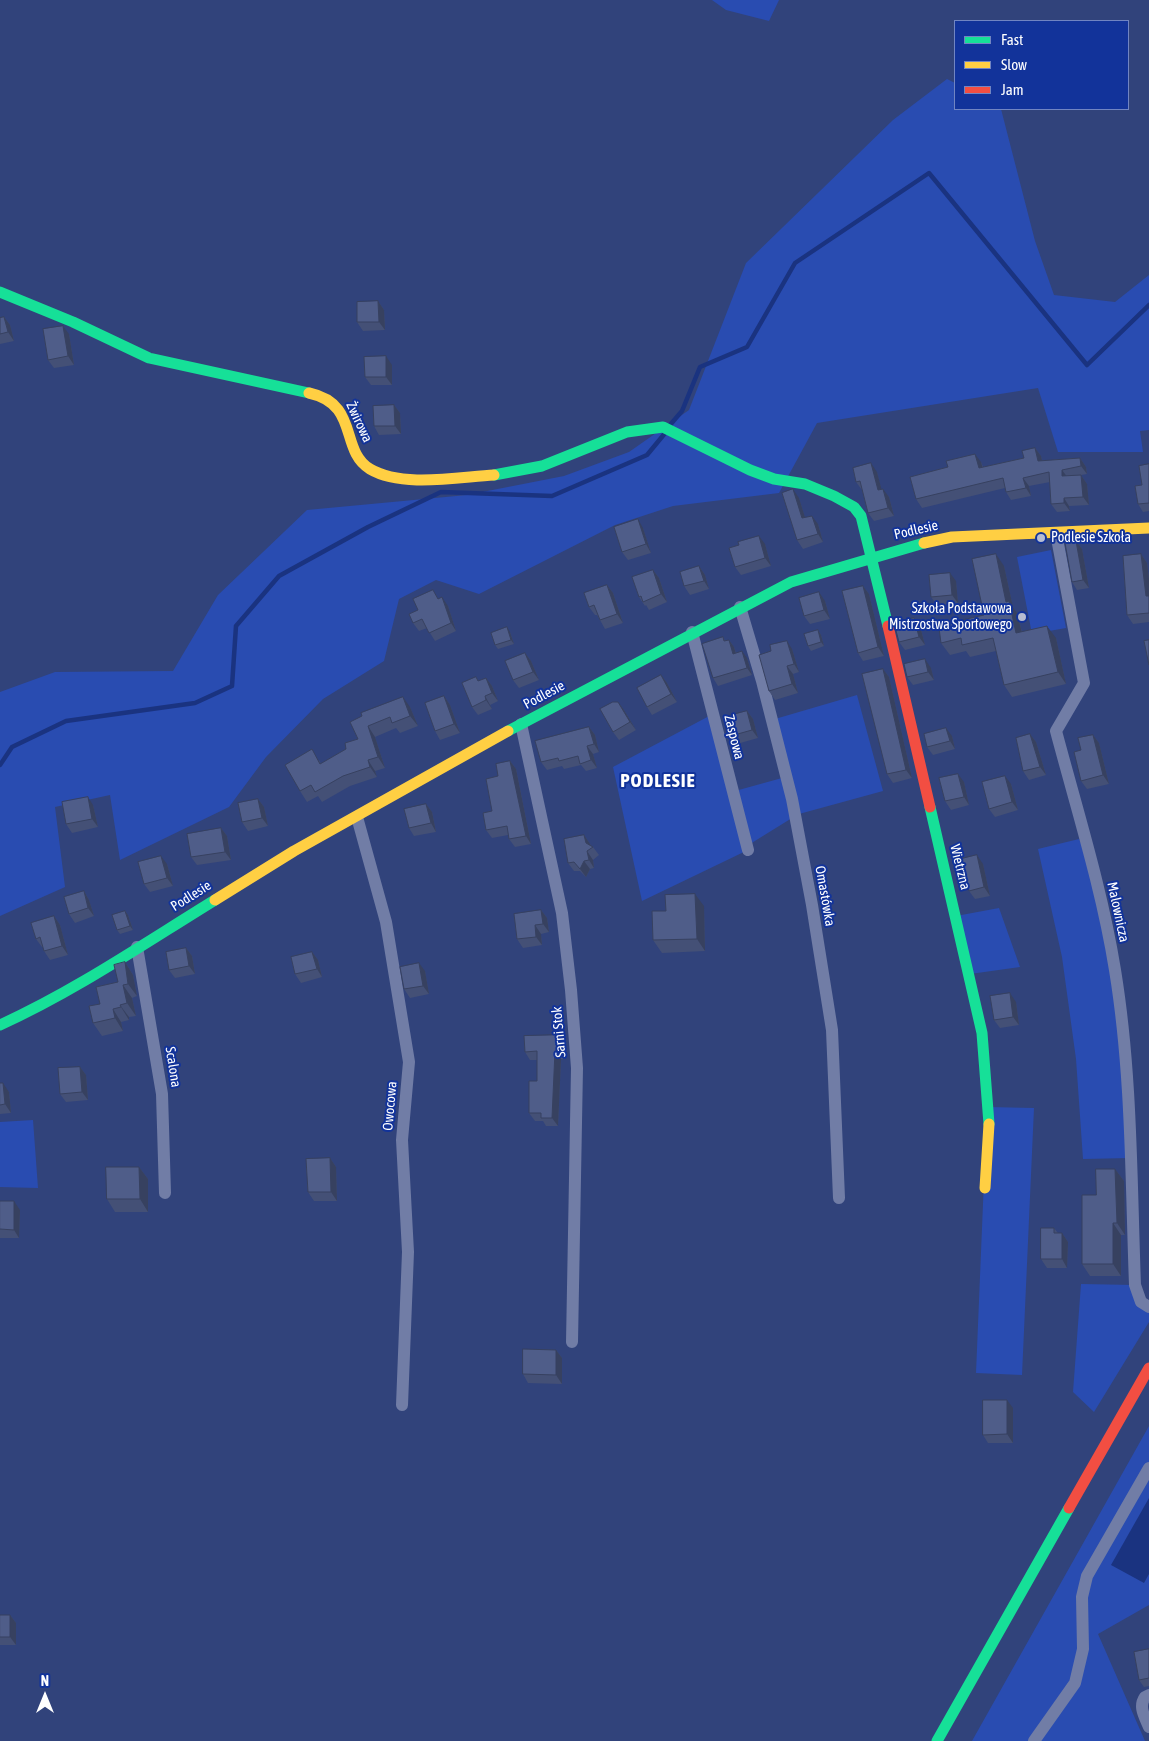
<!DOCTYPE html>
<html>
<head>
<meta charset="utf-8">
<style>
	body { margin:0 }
	#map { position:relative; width:1149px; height:1741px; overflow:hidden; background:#31437b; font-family:"Asap Condensed",sans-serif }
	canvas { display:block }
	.legend { position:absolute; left:954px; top:20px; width:175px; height:90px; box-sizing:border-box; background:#12339a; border:1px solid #7185c2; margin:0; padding:6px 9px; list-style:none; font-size:15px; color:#fff }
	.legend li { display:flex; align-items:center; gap:10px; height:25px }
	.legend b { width:25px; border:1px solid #7185c2 }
	.north { position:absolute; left:20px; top:1671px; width:50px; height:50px; -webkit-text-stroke:4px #12339a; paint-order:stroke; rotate:0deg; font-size:14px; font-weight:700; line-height:20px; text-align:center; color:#fff }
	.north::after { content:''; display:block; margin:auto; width:18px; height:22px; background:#fff; clip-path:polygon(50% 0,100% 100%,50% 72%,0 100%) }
</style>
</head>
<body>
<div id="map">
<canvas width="1149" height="1741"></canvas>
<ul class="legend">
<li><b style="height:6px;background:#16e098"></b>Fast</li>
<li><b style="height:6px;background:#ffcf43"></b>Slow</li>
<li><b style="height:6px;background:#f24e42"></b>Jam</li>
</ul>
<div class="north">N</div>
</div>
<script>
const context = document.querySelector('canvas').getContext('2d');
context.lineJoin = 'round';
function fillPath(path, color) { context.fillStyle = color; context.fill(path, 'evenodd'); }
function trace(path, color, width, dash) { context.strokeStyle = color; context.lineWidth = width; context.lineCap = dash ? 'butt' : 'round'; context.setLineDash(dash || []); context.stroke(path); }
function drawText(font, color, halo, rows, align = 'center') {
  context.font = font + ' "Asap Condensed",sans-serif'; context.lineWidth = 4; context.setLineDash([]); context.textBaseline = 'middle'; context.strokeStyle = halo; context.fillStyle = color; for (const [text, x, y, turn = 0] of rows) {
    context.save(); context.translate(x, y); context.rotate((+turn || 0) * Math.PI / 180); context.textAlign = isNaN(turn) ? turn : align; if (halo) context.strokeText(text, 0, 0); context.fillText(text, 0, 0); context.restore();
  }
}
const green = new Path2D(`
	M712,0H779L769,21L726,10Z
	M947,79L955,83V109H1001L1035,241L1054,295L1115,302L1149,275V430L1140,431L1143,452H1058L1038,388L817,423L779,493L673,506L615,525L479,594L436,580L399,599L384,661L323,699L266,757L229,807L120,860L110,795L55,807L65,887L0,916V692L55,672L173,671L218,595L307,510L467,495L564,476L629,452L689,410L746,263L893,120Z
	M1051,550L1066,628L1032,634L1017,557Z
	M857,695L883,791L799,814L775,719Z
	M713,714L748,850L642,901L613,767Z
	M782,778L792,818L750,844L735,791Z
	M1079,839L1093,866L1115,970L1130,1158L1083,1159L1076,1059L1062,957L1038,849Z
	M999,908L1020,967L970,974L956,916Z
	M987,1107L1034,1108L1022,1375L976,1373Z
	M33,1120L38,1188L0,1187V1122Z
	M1081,1284L1135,1285L1149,1307V1322L1094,1412L1073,1392Z
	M1149,1426V1605L1098,1634L1145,1741H972Z`);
const water = new Path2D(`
	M1149,1498V1574L1144,1583L1111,1565Z`);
const stream = new Path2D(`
	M670,425L682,411L700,367L747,347L795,263L929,173L1087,365L1149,305
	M0,765L12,747L66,721L195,703L232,686L236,626L279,576L368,527L441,492L552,496L647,455L666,432`);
const street = new Path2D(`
	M1056,533L1084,683L1056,731C1077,810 1102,889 1115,970C1132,1074 1131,1180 1135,1285L1141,1302L1149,1307
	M740,607L762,681L792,799L812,905L832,1030L839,1198
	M692,632L748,850
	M521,724L562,913L571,990L577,1068L572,1342
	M357,817L386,922L409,1062L402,1140L408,1252L402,1405
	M137,947L162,1094L165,1193
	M1149,1695L1145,1697C1138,1707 1145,1717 1149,1727
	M1034,1741L1075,1683L1083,1649L1082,1597L1087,1576L1149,1468`);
const fast = new Path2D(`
	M0,292L73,322L149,358L309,393
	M494,475L542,466L627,432L663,427L750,470L774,479L805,484L834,496L854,507L861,516L888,626
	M508,731L791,582L924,543
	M930,807L982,1033L989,1124
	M0,1025C75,991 145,943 215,900
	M937,1741L1069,1508`);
const slow = new Path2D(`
	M309,393C360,404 339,450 370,469C402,488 458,477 494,475
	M924,543L952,537L1149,528
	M215,900L294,851L508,731
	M985,1188L989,1124`);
const jam = new Path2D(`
	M888,626L930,807
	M1069,1508L1149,1368`);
const wall = new Path2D(`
	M378,301L384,310L385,330L363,331L357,322Z
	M4,317L10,325L14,341L0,344V318Z
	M69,334L74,365L54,368L48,360Z
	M392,365V385H371L365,377Z
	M394,405L400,413L401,434L379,435L374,426Z
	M1035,448L1041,456L1042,461L1080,458L1086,467L1087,474L1081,475L1087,484L1089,505L1069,506L1070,511L1057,512L1051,504L1050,482L1029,486L1031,496L1011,500L1006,492L1005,488L922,508L916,499L948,467L981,462L983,467L1024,458Z
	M1149,464V511L1143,512L1138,504L1142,485Z
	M877,472L881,489L889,497L894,516L874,521L868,513L862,490L856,482Z
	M799,498L805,518L818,524L823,542L803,549L797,540Z
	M643,528L651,553L628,560L622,552Z
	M1076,541L1082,549L1089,588L1077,590L1072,582Z
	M765,544L771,566L741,575L735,567Z
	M1141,554L1147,563L1149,579V622L1133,624L1127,615Z
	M699,566L705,575L709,589L690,595L684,586Z
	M1004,566L1013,607L1017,613L1022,632L1056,638L1066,684L1012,697L1004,685L996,651L970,657L966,651L950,655L941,643L949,626L984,615Z
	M653,570L659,578L667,602L649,610L646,605L645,606L639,597Z
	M956,581L958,603L937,605L931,597Z
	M607,585L613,593L623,623L605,629L600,620L597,615H595L589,607Z
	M863,586L869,594L884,656L863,661L858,653Z
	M439,598L448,606L456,631L435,641L427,628L419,631L413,623Z
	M825,601L830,619L810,624L804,616Z
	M914,618L920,626L925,645L905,650L899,642Z
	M818,630L821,635L824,646L811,651L808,646Z
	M510,632L514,644L498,649L495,645Z
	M723,637L725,641L729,640L734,647L736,653L747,658L752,675L718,686L713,678Z
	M792,649L799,672L793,674L798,693L775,700L769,691Z
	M525,653L531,661L539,680L519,688L513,680Z
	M931,668L934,680L913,685L907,677Z
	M883,669L889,677L912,778L893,783L887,774Z
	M661,675L667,683L677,702L652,715L647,707Z
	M486,678L492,686L498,701L490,705L492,709L478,715L472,707L479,681Z
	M444,696L450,705L460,733L440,740L435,731Z
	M618,702L624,710L636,730L619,740L613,732Z
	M410,707L418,726L400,733L396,728L375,737L385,768L375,771L377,777L350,786L322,802L318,796L307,802L300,791L319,760L321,764L346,749L358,739L350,722Z
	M747,711L753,719L758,738L733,745L727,737Z
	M589,727L595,735L599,752L593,754L597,768L586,771L581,765L564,769L562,766L547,770L541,762Z
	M1030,734L1036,742L1046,775L1029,780L1023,771Z
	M1093,735L1099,743L1109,784L1087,789L1081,781V750Z
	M952,736L955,749L933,755L927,747Z
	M510,761L516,769L531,844L515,847L509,839L508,835L492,838L486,830L492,811L498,776Z
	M964,782L969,805L951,810L945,801Z
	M1011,784L1018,810L995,817L989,809Z
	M258,799L264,807L268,826L248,831L242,822Z
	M426,804L432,812L436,832L414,836L409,828Z
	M93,805L98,827L72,833L66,824Z
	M221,828L227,836L231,860L197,865L191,857Z
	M584,835L590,844L591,846L593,847L599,855L593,860L594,868L590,869L586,877L580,871H574L568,863Z
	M167,864L173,886L150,892L144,884Z
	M983,864L990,896L975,899L969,891Z
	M84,891L89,900L94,916L75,923L69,914Z
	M704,906L705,951L662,953L653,940L666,911Z
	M541,910L547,918L549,932L541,934L542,945L523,948L517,939Z
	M125,911L128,915L133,930L120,934L117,930Z
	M54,916L60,925L68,955L50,960L44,951L43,947H42L36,939Z
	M186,948L192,956L195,974L175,978L169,970Z
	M312,952L318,960L322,977L301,983L295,974Z
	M125,962L133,975L137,996L132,998L136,1016L129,1017V1020L121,1022L123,1031L102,1036L93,1023L100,1004L118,982Z
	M425,971L429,994L410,998L404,989Z
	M1016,1002L1019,1025L1000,1028L994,1020Z
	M558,1035L564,1044V1059H561L558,1126H546L543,1121H535L529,1113L537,1081V1060H530L525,1052Z
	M80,1067L86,1075L88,1100L66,1102L60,1094Z
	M0,1083L9,1092L11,1113L0,1114Z
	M330,1158L336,1167L337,1201H314L308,1192Z
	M139,1167L148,1179V1212H115L107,1199Z
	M1115,1169L1124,1181L1125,1235H1121V1276H1090L1082,1264L1096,1195Z
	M0,1201L20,1210L19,1238H0Z
	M1054,1228L1058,1233H1062L1068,1242L1067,1268H1047L1041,1259Z
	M556,1350L562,1358V1384L528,1383L523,1374Z
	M1013,1408V1443H988L983,1435Z
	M0,1615H10L16,1623V1645H0Z
	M1149,1649V1686L1144,1687L1139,1680Z`);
const shadedWall = new Path2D(`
	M378,301L384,310L385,330L379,322Z
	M4,317L10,325L14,341L8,332Z
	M63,326L69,334L74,365L68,356Z
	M386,356L392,365V385L386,377Z
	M394,405L400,413L401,434L395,426Z
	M1035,448L1041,456L1044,469L1038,461Z
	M975,454L981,462L985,477L979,468Z
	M1080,458L1086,467L1087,474L1081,466Z
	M871,463L877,472L884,499L878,490Z
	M1062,470L1068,478L1062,476Z
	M1081,475L1087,484L1089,505L1083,497Z
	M1023,478L1029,486L1031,496L1026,488Z
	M793,489L799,498L808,527L802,518Z
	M883,489L889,497L894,516L888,508Z
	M1064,498L1069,506L1070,511L1064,503Z
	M812,516L818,524L823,542L818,534Z
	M638,519L643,528L651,553L646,544Z
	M759,536L765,544L771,566L765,558Z
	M1076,541L1082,549L1089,588L1083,580Z
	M996,554L1004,566L1013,607L1017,613L1025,645L1016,633L1006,602Z
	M1141,554L1147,563L1149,579V601L1146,596Z
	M699,566L705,575L709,589L704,581Z
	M653,570L659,578L667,602L661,594Z
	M950,573L956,581L958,603L952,595Z
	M607,585L613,593L623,623L617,614Z
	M863,586L869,594L884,656L878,647Z
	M819,592L825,601L830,619L824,610Z
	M442,597L448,606L456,631L451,623Z
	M914,618L920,626L925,645L919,637Z
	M1047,626L1056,638L1066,684L1058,672Z
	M507,627L510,632L514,644L511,640Z
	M818,630L821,635L824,646L821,642Z
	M729,640L734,647L738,661L733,654Z
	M787,641L792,649L799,672L794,664Z
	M742,651L747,658L752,675L747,668Z
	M525,653L531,661L539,680L533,672Z
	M925,659L931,668L934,680L928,672Z
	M787,666L793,674L798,693L792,684Z
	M883,669L889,677L912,778L906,770Z
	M661,675L667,683L677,702L671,694Z
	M486,678L492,686L498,701L492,693Z
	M444,696L450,705L460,733L454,724Z
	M485,696L490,705L492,709L486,700Z
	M403,697L410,707L418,726L410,716Z
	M618,702L624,710L636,730L630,722Z
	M747,711L753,719L758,738L752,730Z
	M368,726L375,737L385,768L378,757Z
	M589,727L595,735L599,752L594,744Z
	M946,728L952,736L955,749L950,741Z
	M1030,734L1036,742L1046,775L1040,767Z
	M1093,735L1099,743L1109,784L1103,775Z
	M587,746L593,754L597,768L591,760Z
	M368,760L375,771L377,777L370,767Z
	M510,761L516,769L531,844L526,836Z
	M958,774L964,782L969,805L964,797Z
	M1005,776L1011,784L1018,810L1012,802Z
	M88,797L93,805L98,827L92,819Z
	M258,799L264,807L268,826L262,818Z
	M426,804L432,812L436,832L431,823Z
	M221,828L227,836L231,860L225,852Z
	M584,835L590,844L591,848L586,843Z
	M587,851L593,860L594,868L589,860Z
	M977,855L983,864L990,896L984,887Z
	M161,856L167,864L173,886L167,878Z
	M584,861L590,869L586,877L580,869Z
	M84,891L89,900L94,916L88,908Z
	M695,894L704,906L705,951L697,939Z
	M541,910L547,918L549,932L543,924Z
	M125,911L128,915L133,930L130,926Z
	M54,916L60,925L68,955L62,946Z
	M535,925L541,934L542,945L536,937Z
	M186,948L192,956L195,974L189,966Z
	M312,952L318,960L322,977L317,969Z
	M125,962L133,975L137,996L128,984Z
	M419,963L425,971L429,994L423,986Z
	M123,985L132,998L136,1016L127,1003Z
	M1010,993L1016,1002L1019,1025L1013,1017Z
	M120,1005L129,1017V1020L121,1007Z
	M113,1009L121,1022L123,1031L115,1018Z
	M558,1035L564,1044V1059L558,1051Z
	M555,1051L561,1059L558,1126L552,1118Z
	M80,1067L86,1075L88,1100L82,1092Z
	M3,1083L9,1092L11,1113L5,1104Z
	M330,1158L336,1167L337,1201L331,1192Z
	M139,1167L148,1179V1212L140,1199Z
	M1115,1169L1124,1181L1125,1235L1117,1223Z
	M14,1201L20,1210L19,1238L14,1230Z
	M1113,1223L1121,1235V1276L1113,1264Z
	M1062,1233L1068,1242L1067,1268L1062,1259Z
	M556,1350L562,1358V1384L556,1375Z
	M1007,1400L1013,1408V1443L1007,1434Z
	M10,1615L16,1623V1645L10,1637Z`);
const building = new Path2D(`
	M378,301L379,322H357V302Z
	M4,317L8,332L0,334V318Z
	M63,326L68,356L48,360L43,329Z
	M386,356V377H365L364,357Z
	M394,405L395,426H374L373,406Z
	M1035,448L1038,461L1080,458L1081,466L1062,470V476L1081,475L1083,497L1064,498V503L1051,504L1049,472L1023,478L1026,488L1006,492L1003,478L916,499L910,477L948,467L946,461L975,454L979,468L1024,458L1022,451Z
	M871,463L878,490L883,489L888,508L868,513L860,481L856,482L853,468Z
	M1149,464V503L1138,504L1135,486L1142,485L1139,466Z
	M793,489L802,518L812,516L818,534L797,540L782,493Z
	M638,519L646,544L622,552L614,527Z
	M759,536L765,558L735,567L729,548L739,545L738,542Z
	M1076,541L1083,580L1072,582L1065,543Z
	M996,554L1006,602L1009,601L1016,633L1047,626L1058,672L1004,685L993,638L962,645L961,638L941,643L939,628L949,626V623L984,615L972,559Z
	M1141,554L1146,596H1149V613L1127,615L1123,556Z
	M699,566L704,581L684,586L680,572Z
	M653,570L661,594L643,602L641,596L639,597L632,577Z
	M950,573L952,595L931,597L929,575Z
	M607,585L617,614L600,620L594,605L589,607L584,593Z
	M863,586L878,647L858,653L842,591Z
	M433,590L438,599L442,597L451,623L429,633L422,619L413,623L409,614L418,610L413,599Z
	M819,592L824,610L804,616L799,598Z
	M914,618L919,637L899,642L894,623Z
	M507,627L511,640L495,645L491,633Z
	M818,630L821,642L808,646L804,634Z
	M723,637L724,641L729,640L733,654L742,651L747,668L713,678L702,644Z
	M1149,640V665L1144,641Z
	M787,641L794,664L787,666L792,684L769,691L759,655L771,651L770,645Z
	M525,653L533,672L513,680L505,661Z
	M925,659L928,672L907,677L904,664Z
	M883,669L906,770L887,774L862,674Z
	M661,675L671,694L647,707L637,688Z
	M476,677L478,681L486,678L492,693L485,696L486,700L472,707L462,683Z
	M444,696L454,724L435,731L425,703Z
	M403,697L410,716L392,723L390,717L368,726L378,757L368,760L370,767L343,776L315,792L311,785L300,791L285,765L312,749L320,764L346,749L345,743L358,739L350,722L362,716L361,713Z
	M613,702H618L630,722L613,732L600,709Z
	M747,711L752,730L727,737L724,717Z
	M589,727L594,744L587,746L591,760L580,764L578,756L559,761L558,758L541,762L535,741Z
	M946,728L950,741L927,747L924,734Z
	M1030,734L1040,767L1023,771L1016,738Z
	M1093,735L1103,775L1081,781L1074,752L1081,750L1078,738Z
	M510,761L526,836L509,839L507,826L486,830L483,813L492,811L486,779L498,776L496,764Z
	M958,774L964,797L945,801L939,778Z
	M1005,776L1012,802L989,809L982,782Z
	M88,797L92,819L66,824L62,802Z
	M258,799L262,818L242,822L238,803Z
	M426,804L431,823L409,828L404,809Z
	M221,828L225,852L191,857L187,834Z
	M584,835L586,843L593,847L587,851L589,860L584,861L580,869L574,862L568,863L564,839Z
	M977,855L984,887L969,891L961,859Z
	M161,856L167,878L144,884L138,862Z
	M84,891L88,908L69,914L64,897Z
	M695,894L697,939L653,940L652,911H666L665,895Z
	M541,910L543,924L535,925L536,937L517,939L514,914Z
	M125,911L130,926L117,930L112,915Z
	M54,916L62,946L44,951L40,937L36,939L31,923Z
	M186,948L189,966L169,970L166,952Z
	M312,952L317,969L295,974L291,957Z
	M125,962L128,984L123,985L127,1003L120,1005L121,1007L113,1009L115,1018L93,1023L89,1006L100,1004L96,987L118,982L114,965Z
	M419,963L423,986L404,989L400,967Z
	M1010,993L1013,1017L994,1020L990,996Z
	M558,1035V1051H555L552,1118H541V1113H529V1081H537V1051L525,1052L524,1036Z
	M80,1067L82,1092L60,1094L58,1068Z
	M0,1083H3L5,1104L0,1105Z
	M330,1158L331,1192H308L306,1159Z
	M106,1167H139L140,1199H107Z
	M1096,1169H1115L1117,1223H1113V1264H1082V1195H1096Z
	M0,1201H14V1230L0,1229Z
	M1041,1228H1054V1233H1062V1259H1041Z
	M523,1349L556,1350V1375L523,1374Z
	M983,1400H1007V1434L983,1435Z
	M0,1615H10V1637H0Z
	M1149,1649V1678L1139,1680L1134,1652Z`);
const markers = [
	[1041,538,5,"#b7bdd1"],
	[1022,617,5,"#b7bdd1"]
];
const streetNames = [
	["Żwirowa",359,422,65],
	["Podlesie",916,530,-13],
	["Podlesie",544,695,-28],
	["Zaspowa",734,737,76],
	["Wietrzna",960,867,76],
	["Podlesie",191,896,-32],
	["Omastówka",825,896,80],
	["Malownicza",1118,912,78],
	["Sarni Stok",559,1032,-95],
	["Scalona",173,1067,81],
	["Owocowa",390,1106,-85]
];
const poiNames = [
	["Podlesie Szkoła",1051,538],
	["Szkoła Podstawowa",1012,609,"right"],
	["Mistrzostwa Sportowego",1012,625,"right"]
];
const districtNames = [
	["PODLESIE",658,781]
];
fillPath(green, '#294cb1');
fillPath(water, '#1a3380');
trace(stream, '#1a3380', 4.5);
trace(street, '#717da6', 12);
trace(fast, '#16e098', 11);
trace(slow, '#ffcf43', 11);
trace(jam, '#f24e42', 11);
fillPath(wall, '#445076');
fillPath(shadedWall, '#374160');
fillPath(building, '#4f5d89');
trace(building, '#374160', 1);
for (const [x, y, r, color] of markers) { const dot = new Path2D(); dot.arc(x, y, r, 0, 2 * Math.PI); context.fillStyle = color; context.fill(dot); trace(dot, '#12339a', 2); }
drawText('14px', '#fff', '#12339a', streetNames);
drawText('14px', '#fff', '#12339a', poiNames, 'left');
context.letterSpacing = '1px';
drawText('bold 19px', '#fff', '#12339a', districtNames);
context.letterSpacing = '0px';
</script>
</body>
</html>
